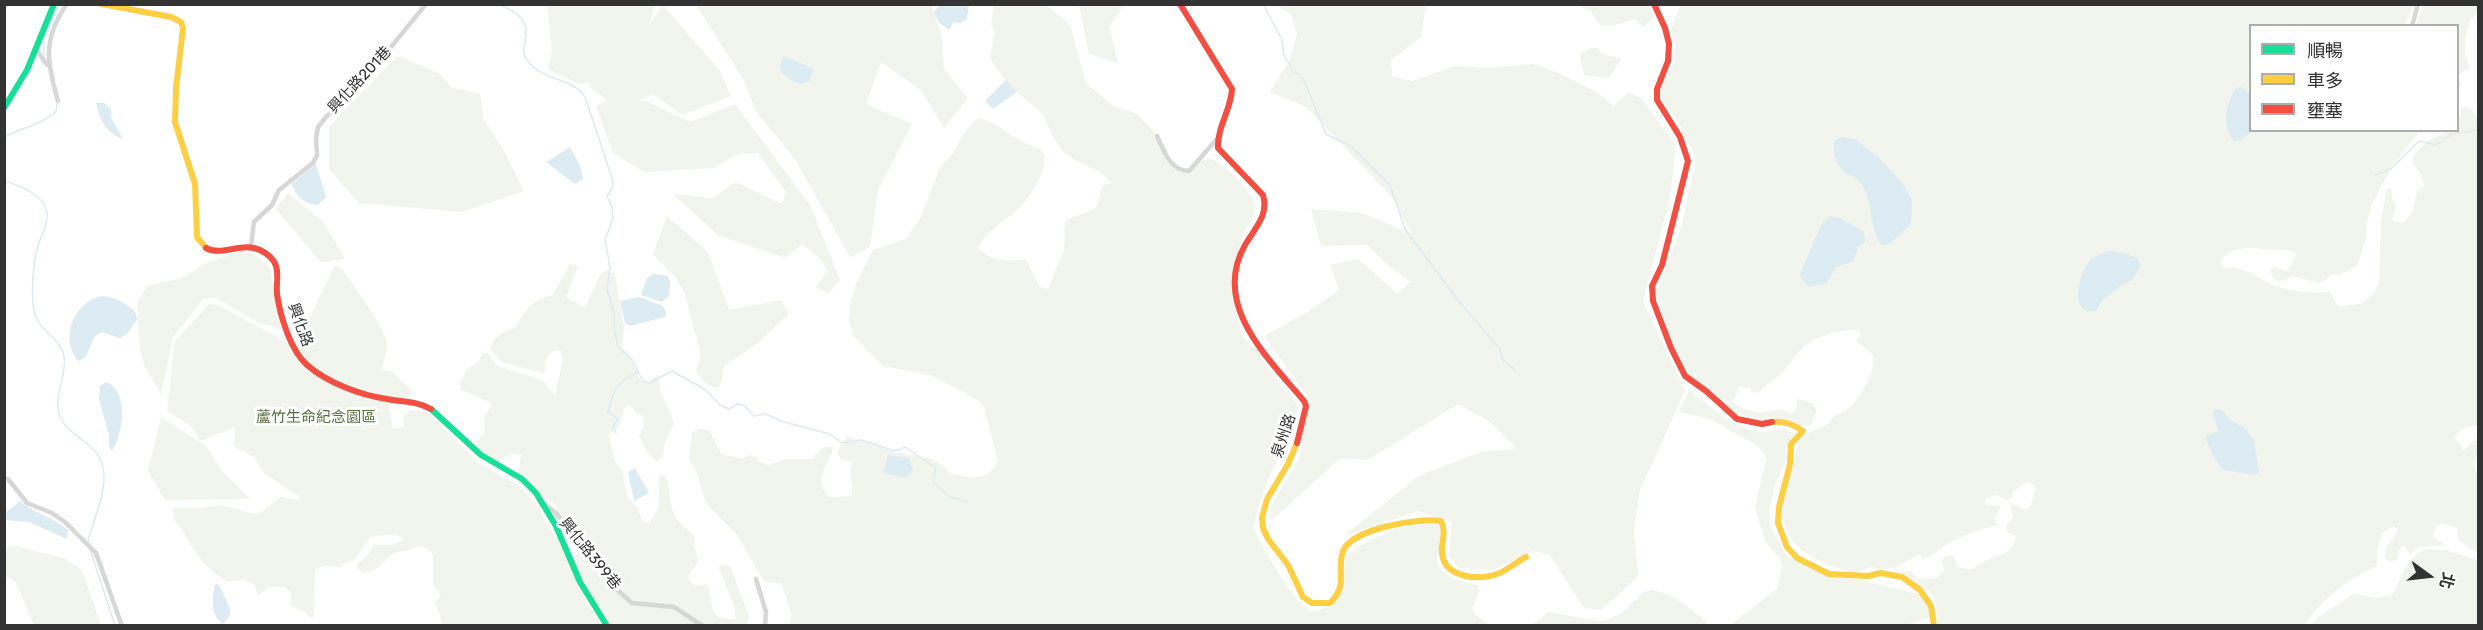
<!DOCTYPE html>
<html>
<head>
<meta charset="utf-8">
<style>
	body { margin:0 }
	#map { position:relative; width:2483px; height:630px; overflow:hidden; background:#fff; font-family:Rubik,"Noto Sans TC",sans-serif }
	canvas { display:block }
	.frame { position:absolute; inset:0; border:6px solid #333; pointer-events:none }
	.legend { position:absolute; left:2249px; top:24px; width:210px; height:108px; box-sizing:border-box; background:#fff; border:2px solid #adadad; margin:0; padding:8px 10px; list-style:none; font-size:18px; color:#333 }
	.legend li { display:flex; align-items:center; gap:12px; height:30px }
	.legend b { width:30px; border:2px solid #adadad }
	.north { position:absolute; left:2399px; top:546px; width:60px; height:60px; -webkit-text-stroke:4px #fff; paint-order:stroke; rotate:105deg; font-size:16px; font-weight:700; line-height:24px; text-align:center; color:#333 }
	.north::after { content:''; display:block; margin:auto; width:21px; height:27px; background:#333; clip-path:polygon(50% 0,100% 100%,50% 72%,0 100%) }
</style>
</head>
<body>
<div id="map">
<canvas width="2483" height="630"></canvas>
<div class="frame"></div>
<ul class="legend">
<li><b style="height:8px;background:#16e098"></b>順暢</li>
<li><b style="height:8px;background:#ffcf43"></b>車多</li>
<li><b style="height:8px;background:#f24e42"></b>壅塞</li>
</ul>
<div class="north">北</div>
</div>
<script>
const context = document.querySelector('canvas').getContext('2d');
context.lineJoin = 'round';
function fillPath(path, color) { context.fillStyle = color; context.fill(path, 'evenodd'); }
function trace(path, color, width, dash) { context.strokeStyle = color; context.lineWidth = width; context.lineCap = dash ? 'butt' : 'round'; context.setLineDash(dash || []); context.stroke(path); }
function drawText(font, color, halo, rows, align = 'center') {
  context.font = font + ' Rubik,"Noto Sans TC",sans-serif'; context.lineWidth = 6; context.setLineDash([]); context.textBaseline = 'middle'; context.strokeStyle = halo; context.fillStyle = color; for (const [text, x, y, turn = 0] of rows) {
    context.save(); context.translate(x, y); context.rotate((+turn || 0) * Math.PI / 180); context.textAlign = isNaN(turn) ? turn : align; if (halo) context.strokeText(text, 0, 0); context.fillText(text, 0, 0); context.restore();
  }
}
const green = new Path2D(`
	M1681,4L2413,5L2405,25L2250,26V130L2420,131L2391,168L2372,204L2367,222L2366,239L2357,266L2340,275L2332,274L2324,281L2319,283L2293,276C2283,281 2278,286 2270,272L2273,266L2286,271L2290,267L2296,254L2289,250C2268,253 2232,238 2220,263L2224,268C2245,266 2255,277 2273,285C2289,292 2313,294 2330,292L2338,306L2342,307L2362,303L2373,295L2379,283L2381,221L2387,189L2391,188L2392,198L2396,206L2392,219L2395,222H2404L2413,211L2417,191L2424,186L2422,176L2412,162C2415,145 2442,131 2458,130L2461,109L2464,107H2469L2478,118V426C2467,425 2460,429 2454,438L2461,445L2463,452L2474,440L2478,443V453L2474,464L2478,476V553L2458,540V528L2441,523L2436,526L2433,537L2444,543L2443,546H2420L2410,554L2404,545L2398,550V559L2390,562L2385,559C2386,538 2392,545 2398,531L2394,526L2382,533L2377,550V566C2348,580 2321,598 2305,625L1937,626L1936,604L1930,591L1896,577L1901,573L1911,571L1918,579L1939,578L1940,573L1944,571L1942,561L1944,557L1953,555L1958,567L1970,570C1977,566 1985,560 1992,558C2005,554 2014,551 2016,536L2009,533L2005,528L2013,517L2010,502L2024,509L2030,507C2033,499 2041,483 2027,482L2013,492L2012,497L2006,500L1997,495L1986,498L1985,504L1986,505L2001,506L1995,518L1997,525C1990,526 1953,539 1947,544C1938,550 1934,555 1923,559L1920,554C1907,561 1886,575 1872,567L1855,573C1795,557 1767,533 1792,469C1796,459 1796,443 1804,436C1810,431 1819,429 1825,426C1830,424 1830,420 1834,416C1837,413 1843,413 1846,410C1861,398 1876,373 1873,354L1856,341L1861,334L1860,331C1843,328 1820,335 1806,345C1796,353 1790,365 1781,374C1774,380 1766,384 1760,392L1754,393L1749,388L1739,387L1733,402C1748,414 1762,413 1780,409L1792,414L1797,407V399L1813,403L1817,410L1811,425L1797,427L1777,421L1741,418L1690,384L1678,368L1656,293L1681,228L1695,165L1694,152L1683,135L1679,122L1661,98V87L1674,62L1675,44L1671,29Z
	M547,5H655L649,25L663,5L720,71L731,96L682,115L653,94L639,101L648,102L690,122L735,104L810,205L840,280L828,294L816,287L828,270L819,258L802,244L785,258L718,235L673,194L712,198L736,182L782,204L786,192L758,153L738,154L713,168L645,172L613,153L596,106L607,100L591,88L589,82L578,84L548,69L552,49Z
	M696,5H931L941,31L944,69L968,98L944,128L921,90L881,62L866,104L912,124L878,190L870,247L850,257L795,159L757,113L742,77Z
	M994,5H1046L1070,25L1086,83L1113,106L1137,114L1155,133L1167,163L1182,171C1192,169 1200,158 1210,159C1223,160 1254,194 1255,206C1256,218 1247,225 1243,235C1233,261 1233,308 1242,334C1246,344 1254,346 1260,353C1267,362 1270,372 1277,381C1283,390 1297,397 1297,409C1297,429 1283,446 1275,464C1265,484 1259,506 1253,528C1270,558 1284,589 1310,612C1344,608 1342,582 1347,554L1355,552L1352,550L1391,530L1427,523L1428,520L1439,523L1443,527L1437,561C1442,579 1462,581 1478,585L1479,593L1472,608L1476,615L1489,625H777L790,623L792,614L781,583L766,582L763,580L737,535L706,503L696,471L689,459L692,432L701,428L710,431L721,454L742,459L749,455L758,458L759,461L768,465L786,459H811L824,447H833C830,466 811,478 829,497L851,496C855,485 847,473 853,461L841,459L837,452L846,437H851C866,442 880,448 895,452C916,458 937,453 950,474C969,477 989,483 998,461L984,408L979,401L933,376L883,366L853,335L849,318L851,301L856,284L873,250L906,239L921,217L940,168L952,154L966,130L978,118C995,121 1008,134 1023,142C1027,145 1035,146 1040,149C1055,163 1028,200 1017,210C1004,222 987,230 978,248C994,263 1007,260 1026,260L1040,287L1048,289L1064,250L1065,222C1074,214 1091,214 1096,207C1100,199 1099,191 1105,184L1112,183L1099,171L1076,161L1063,152L1053,137L1042,113L1009,86L990,58L995,32L991,24Z
	M1079,5H1124L1109,27L1118,63L1089,54Z
	M1276,5H1426L1421,37L1391,60L1392,76L1412,81L1455,66L1489,68L1534,64L1563,75L1598,93L1613,106L1629,92L1642,99L1676,146L1670,198L1643,301L1685,391L1640,490L1634,530L1638,577L1601,610L1584,608L1550,555L1532,551L1493,570L1460,568L1449,556L1452,522L1418,511L1344,536L1419,476L1480,452L1517,449L1489,421L1458,404L1368,460L1340,458L1271,521V506L1300,457L1307,395L1264,336L1303,315L1339,290L1330,265L1358,259L1397,293L1411,282L1389,266L1367,245L1321,246L1311,209L1362,213L1412,234L1391,196L1306,107L1270,92L1290,59L1297,34L1291,14Z
	M1576,5H1649L1655,17L1643,27L1634,19L1615,25H1600L1591,11Z
	M2423,5H2478V13C2467,17 2464,43 2465,54C2466,59 2469,63 2469,68L2459,75L2461,86L2458,90V26L2416,25Z
	M1591,48H1597L1602,54L1621,59L1609,78L1584,75L1580,54Z
	M398,56L439,73L451,87L480,94L484,120L503,149L524,191L462,212L359,203L329,169V126Z
	M288,193L324,223L345,259L321,262L276,209Z
	M667,216L708,252L729,310L781,300L789,314L754,346L724,366L721,384L717,388L708,385L696,372L701,355L685,294L676,278L653,254Z
	M239,252L253,253L270,268L281,329L259,323L216,298L203,299L173,337L161,394L145,367L140,350L137,303L148,286L182,278L204,264Z
	M570,264L578,266L566,297L585,308L600,275L607,270L615,274L624,328L622,346L631,358L640,380L649,383L658,374C659,395 668,403 674,423L664,445L663,457L656,461L647,452L639,436L644,425L643,416L636,413L631,406L627,405C622,411 623,418 620,424C617,430 612,431 609,436L615,461L622,471L627,496L638,509L642,521L650,523L659,506V479L661,475L665,476C670,485 669,491 670,500C673,517 681,526 694,535C693,549 697,551 698,563C691,571 683,578 696,586L705,584L708,586C713,607 708,620 735,619V609L719,568L721,564L730,566L749,616L747,625H610L576,569L577,552L554,503C539,497 533,483 519,473L521,455L512,453L498,462L475,445L485,432L484,416L492,406L488,401L461,390L459,384L466,371L479,361L483,353L488,354L497,366L536,378L544,382L555,396L563,360L561,351L555,350C546,356 544,361 545,372L542,373L502,362L490,349C493,337 503,331 515,328C523,313 534,297 552,296Z
	M335,265L342,268C353,288 388,328 387,346C387,354 383,362 381,370L391,371L414,393L389,406L393,429L405,427L403,425L404,416L410,410L427,412L477,462L519,486L535,503L554,535L558,538L586,601L602,625H443L435,602L441,596L433,585V554C423,544 420,546 408,550C404,552 398,551 394,553C385,558 366,587 356,565L367,556L374,545H393L404,539L397,535L371,536L354,560L346,562L340,567L324,566L316,569C313,586 316,602 313,619L303,611L291,606V593L285,587H268L259,595L254,584L243,580L227,582C213,573 202,563 193,548C186,538 183,529 174,520L173,508H199L221,505L255,514L260,513L281,497L298,500L301,498L264,473L254,457L234,446L235,427L200,441L193,428L167,411L175,342L209,304L218,305L286,342L297,345Z
	M1689,390C1707,405 1742,435 1767,432C1773,431 1779,429 1785,428L1794,434L1786,449V461L1776,482L1769,510L1770,527L1787,556L1806,567L1922,595L1928,601L1929,618L1903,626L1730,625L1777,589L1782,567L1780,558L1766,543L1755,507L1766,460L1764,453L1756,445L1710,419L1679,412Z
	M161,417L207,447L221,470L250,499L165,500L148,471Z
	M15,546L63,558L82,570L100,623L99,625H34L15,581L5,576V548Z
	M2428,549L2446,550L2478,560V625H2311L2318,617L2354,594L2378,598L2393,594C2403,575 2406,555 2428,549Z
	M1651,590C1675,593 1692,610 1710,625H1533L1548,612L1598,621L1607,620L1623,612L1643,593Z`);
const water = new Path2D(`
	M940,5H969L967,19L960,23L953,22L951,28L948,29L939,23L934,12Z
	M784,56L814,69L809,81L801,84L791,80L781,72L780,65Z
	M1006,80L1017,92L993,109L985,101Z
	M2241,87L2250,93V130L2253,131L2241,140L2234,141C2221,127 2226,102 2236,88Z
	M96,103H104L111,109V117L123,139C106,133 100,121 96,103Z
	M1842,137L1855,139L1878,157L1903,184L1912,200L1911,224L1891,243L1881,245C1868,225 1874,202 1861,183C1857,178 1851,177 1846,173C1836,165 1831,152 1835,140Z
	M570,147L580,165L583,179L575,184L546,162Z
	M316,164L326,197L318,205C304,204 297,197 291,184Z
	M1830,216L1839,218L1864,232L1865,242L1858,247C1853,265 1852,262 1836,267L1827,283L1810,287L1802,280L1800,275L1821,225Z
	M2110,251L2125,253L2138,259L2141,266L2132,280L2120,286L2102,301L2096,311C2069,317 2078,276 2088,263C2094,256 2101,253 2110,251Z
	M654,274L668,276L670,282L669,296L662,302L641,295L647,278Z
	M102,296C116,297 124,303 135,311L137,319L128,333L120,338L102,332L95,336L85,358L78,361C59,338 74,301 102,296Z
	M639,297L663,306L666,313L665,317L630,326L625,323L620,301Z
	M106,382C130,391 123,434 112,451L109,446V435L99,399L100,386Z
	M2217,409L2222,410L2230,420L2244,427L2254,440L2259,473L2256,475L2223,470L2213,456L2205,436L2218,431C2217,423 2213,418 2213,411Z
	M888,455L909,458L913,471L905,478L883,473Z
	M635,468L649,493L634,501L628,472Z
	M20,501C34,513 52,517 68,530L67,539L29,522L5,520V513Z
	M218,584C221,587 229,606 230,611C231,616 226,621 223,624C210,615 212,598 215,585Z`);
const stream = new Path2D(`
	M495,4C508,7 528,17 526,33C526,43 520,51 527,60C541,81 573,77 585,97L613,181L612,189L607,196L612,207L613,219L605,240L610,267L607,290L614,312V329L618,347L632,359L643,381L649,383L672,371L706,390L720,405L729,409L738,404L745,406L754,416L765,414L784,422L830,434L842,443L861,440L895,451L905,447L936,468L933,482L950,497L967,502
	M1263,4L1282,40L1284,55L1293,71L1303,78L1326,134L1351,146L1390,185L1405,229L1456,298L1500,349L1503,360L1516,371
	M2478,27V32
	M44,55C42,35 52,22 60,4
	M4,137C22,128 43,124 56,111L57,104
	M2375,175L2391,169L2419,141L2436,145L2452,134L2478,130
	M4,181C19,185 44,195 47,212C49,223 42,233 39,243C33,259 30,299 35,315C40,331 61,339 64,356C68,377 51,397 61,419C67,430 82,439 91,447C118,472 96,510 88,541L89,545
	M616,433L613,426L618,419L608,412C613,390 617,381 638,372
	M90,549L115,626`);
const street = new Path2D(`
	M2412,26L2418,4
	M36,49L47,65
	M58,101C47,63 42,39 67,4
	M1157,136C1165,152 1169,170 1189,171L1216,140
	M251,246L254,222L272,205L279,190L313,163L317,155L316,138L318,127L326,117L361,83L371,67L387,52L426,4
	M4,478L8,479L27,503L52,513L65,522L96,553L122,626
	M546,505L556,513L613,586L632,603L674,607L703,626
	M756,579L766,612L765,626`);
const fast = new Path2D(`
	M4,108L27,70L54,4
	M431,409L481,455L522,479L536,493L556,526L580,582L607,626`);
const slow = new Path2D(`
	M102,4L171,17L181,22L183,28L176,88L175,122L195,184L197,237L206,248
	M1772,422C1785,421 1792,424 1803,431L1791,444L1790,464L1779,507L1778,523L1787,547L1797,558L1829,574L1868,576L1881,573L1902,577L1920,590L1931,606L1934,626
	M1297,443L1288,464L1267,499L1262,518L1263,528L1268,539L1288,565L1303,597L1312,603H1330C1349,584 1336,572 1343,551C1351,529 1420,517 1441,521C1447,533 1441,541 1442,553C1444,578 1480,581 1497,574C1508,570 1516,562 1526,557`);
const jam = new Path2D(`
	M1180,4L1232,89C1231,110 1217,127 1218,148L1263,195C1269,215 1255,228 1245,245C1211,305 1268,358 1304,401L1306,406L1297,443
	M1654,4L1665,28L1669,44L1668,61L1657,89V100L1680,137L1688,161L1662,265L1652,286L1653,301L1671,348L1685,376L1706,391L1737,419L1762,424L1772,422
	M206,248C223,257 242,241 260,250C266,253 274,259 276,266C279,275 276,284 277,294C280,315 290,350 307,365C328,383 360,395 387,399C402,402 417,401 431,409`);
const streetNames = [
	["興化路201巷",360,80,-47],
	["興化路",300,325,70],
	["泉州路",1284,436,-71],
	["興化路399巷",590,554,51]
];
const parkNames = [
	["蘆竹生命紀念園區",316,418]
];
fillPath(green, '#f1f5ed');
fillPath(water, '#ddebf3');
trace(stream, '#ddebf3', 1.5);
trace(street, '#d7d7d7', 4.5);
trace(fast, '#16e098', 6);
trace(slow, '#ffcf43', 6);
trace(jam, '#f24e42', 6);
drawText('15px', '#333', '#fff', streetNames);
drawText('15px', '#56703f', '#fff', parkNames);
</script>
</body>
</html>
